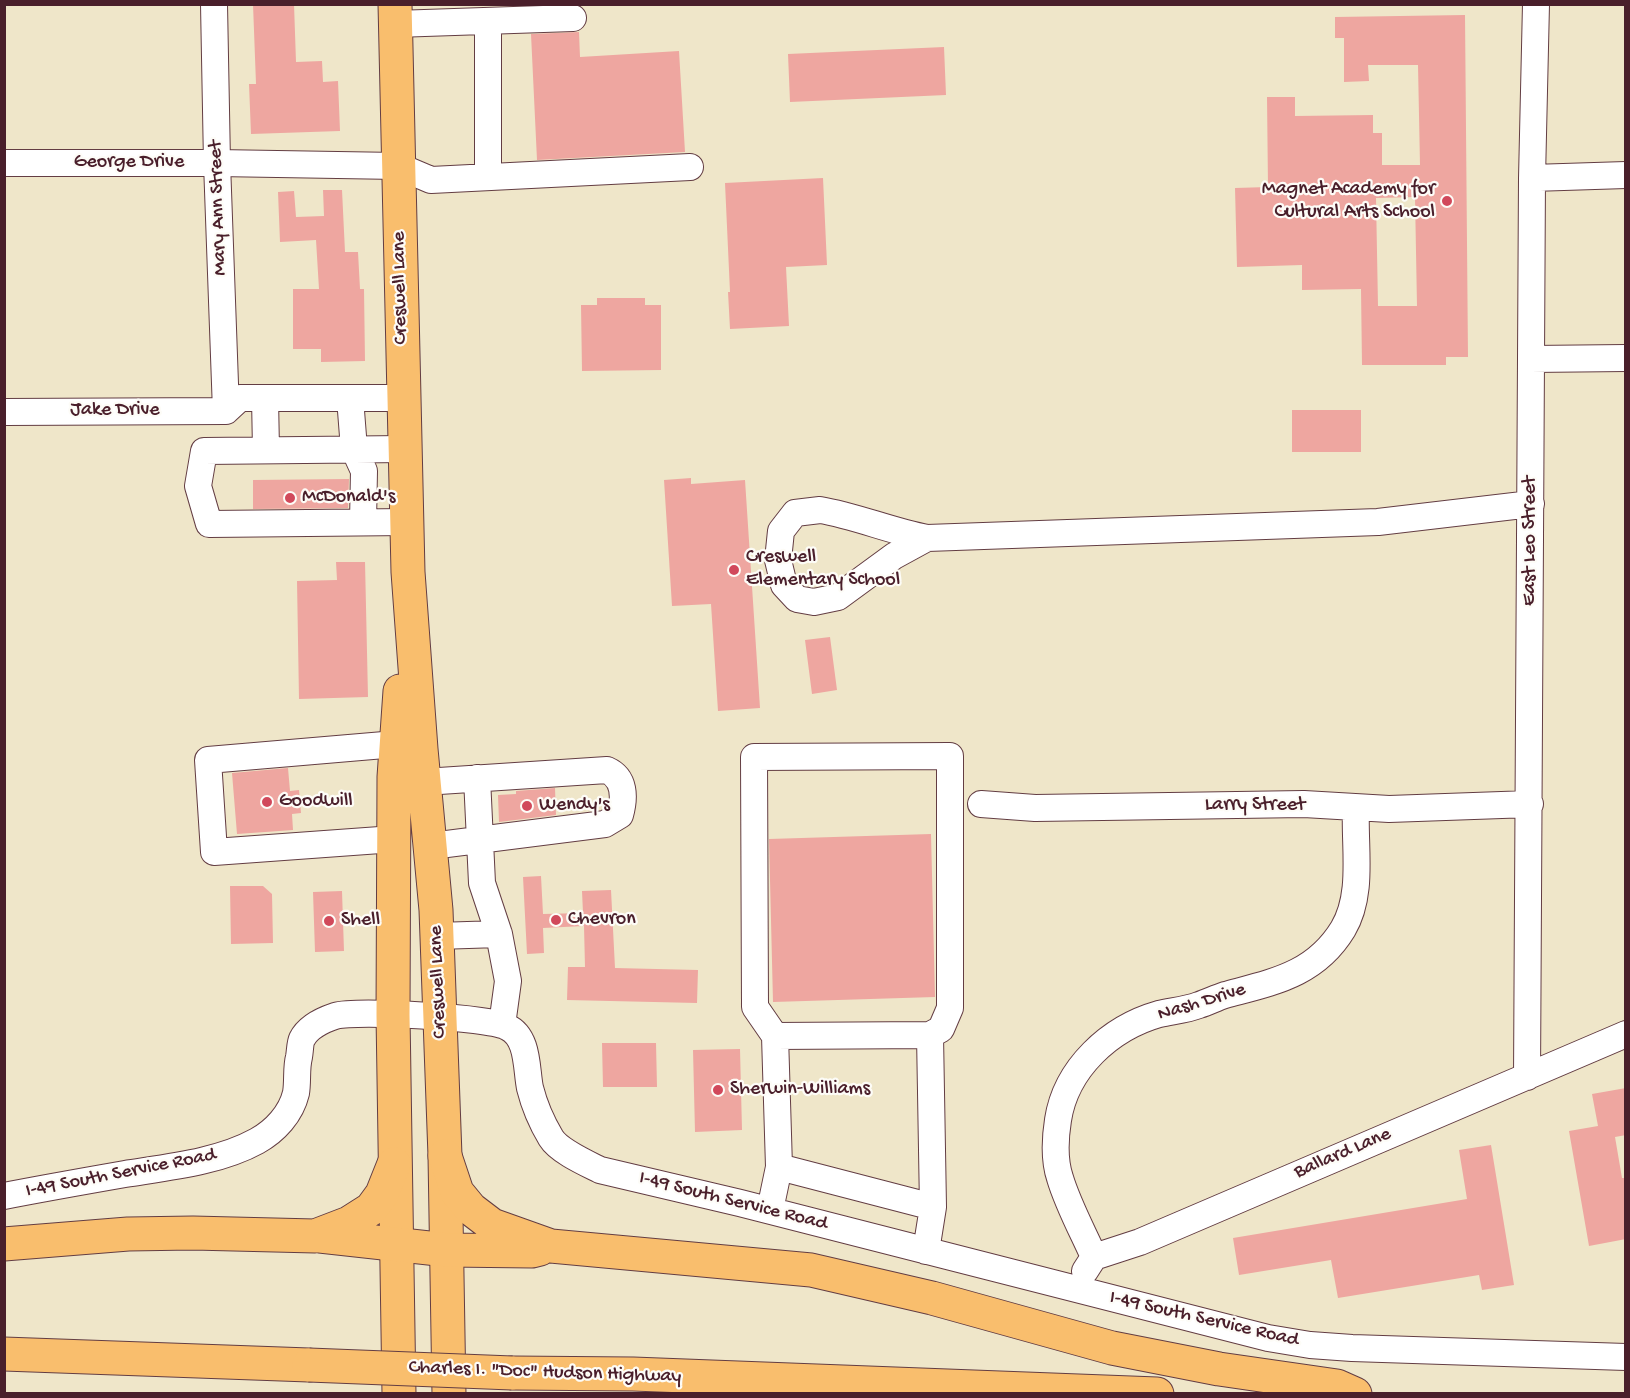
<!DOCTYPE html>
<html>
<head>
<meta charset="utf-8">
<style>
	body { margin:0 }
	#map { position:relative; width:1630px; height:1398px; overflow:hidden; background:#efe6c9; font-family:"Gochi Hand",sans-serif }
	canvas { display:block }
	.frame { position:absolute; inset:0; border:6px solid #4a1f2b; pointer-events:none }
</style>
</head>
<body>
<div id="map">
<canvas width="1630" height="1398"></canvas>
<div class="frame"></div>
</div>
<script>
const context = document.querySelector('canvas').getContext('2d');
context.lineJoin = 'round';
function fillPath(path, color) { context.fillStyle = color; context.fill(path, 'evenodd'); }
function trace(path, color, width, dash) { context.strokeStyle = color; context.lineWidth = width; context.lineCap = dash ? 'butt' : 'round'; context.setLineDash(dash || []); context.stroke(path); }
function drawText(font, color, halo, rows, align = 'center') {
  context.font = font + ' "Gochi Hand",sans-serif'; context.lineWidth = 4.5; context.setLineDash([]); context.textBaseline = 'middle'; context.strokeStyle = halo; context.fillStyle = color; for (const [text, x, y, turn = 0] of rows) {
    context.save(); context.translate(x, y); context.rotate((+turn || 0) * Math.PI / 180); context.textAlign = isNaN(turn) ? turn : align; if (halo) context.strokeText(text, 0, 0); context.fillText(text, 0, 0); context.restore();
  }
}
const building = new Path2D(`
	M253,4H294L296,62L322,61L323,82L338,81L340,131L251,134L249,84H256Z
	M1465,15L1468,357H1446V365H1362L1361,289L1302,290V265L1237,267L1235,188L1268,187L1267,97H1295V116L1373,115V133H1382V165H1420L1418,65H1368L1369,81L1344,82V38H1335V17ZM1415,197L1417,306H1378L1376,198Z
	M579,32L580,57L679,51L685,152L537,160L531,34Z
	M944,47L946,95L790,102L788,54Z
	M823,178L827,265L786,267L789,326L730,329L728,292H730L725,183Z
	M323,190H342L345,252H358L360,289H364L365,361L321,362V349H293V289H319L316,240L280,242L278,192L294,191L296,217L324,216Z
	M597,298H645V305H661V370L582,371L581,305H597Z
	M1292,410H1361V452H1292Z
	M691,478V484L745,480L760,708L718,711L711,604L672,606L664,480Z
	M349,479L348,508L253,509V480Z
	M336,562H365L368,697L299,699L297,581L337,580Z
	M830,637L837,690L812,694L805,640Z
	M288,768L290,791L299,790L301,813L292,814L293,830L237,834L232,773Z
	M555,788L556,815L499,822L498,795L516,794V791Z
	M931,834L935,997L773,1002L769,839Z
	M541,876L543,914L583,913L582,891L611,890L615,968L698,970L697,1003L567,1000L568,967H585L584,926L543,928L544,953L527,954L523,877Z
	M230,886H263L272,894L273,943L231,944Z
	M342,891L344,951L315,952L313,892Z
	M602,1043H656L657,1087H603Z
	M740,1049L742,1130L695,1132L693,1050Z
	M1626,1088V1135L1615,1137L1622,1178H1626V1239L1589,1246L1569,1131L1598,1126L1592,1094Z
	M1491,1145L1514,1285L1482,1290L1479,1275L1338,1298L1331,1260L1239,1275L1233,1238L1467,1199L1459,1150Z`);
const minor = new Path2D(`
	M214,4L217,163L226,411
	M488,21V177
	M395,24L573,18
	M4,163H217L398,166L431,180L690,167
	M1532,178L1626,175
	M1531,359L1626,358
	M265,398L266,450
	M350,398L354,449L364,471L363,522
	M226,411L240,398H404
	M4,412L226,411
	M405,449L204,451L198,486L209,524L407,522
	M820,510C856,516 890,531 927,538L894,556L838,597L814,602L797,599L784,585L778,560L781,531L795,513Z
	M927,538L1378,522L1531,504
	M477,778L482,883L499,934L508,981L502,1025
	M424,782L607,770C625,778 625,797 620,815L605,824L431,846
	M981,804L1035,808L1304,804L1389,809L1530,804
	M394,839L214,852L208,760L396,744
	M437,936L499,934
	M775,1036L755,1007L754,757L950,756V1008L941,1029L930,1035
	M1527,1077L1532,178L1536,4
	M779,1167L775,1036L930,1035L933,1207
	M4,1196C45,1188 85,1181 125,1174C169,1167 219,1162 257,1141C275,1131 291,1114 296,1093C298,1081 296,1068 299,1057C300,1052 300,1043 302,1039C308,1027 323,1020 335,1016C357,1010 487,1017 507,1027C529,1037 526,1069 530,1088C534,1104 542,1123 551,1138C559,1151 586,1163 600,1170L740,1203L1268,1338L1310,1345L1352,1348L1626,1357
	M770,1210L779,1167L933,1207L926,1251
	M1094,1257C1083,1232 1068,1205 1060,1178C1054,1160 1055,1139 1058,1120C1066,1068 1110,1028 1159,1014C1172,1011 1186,1010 1199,1005C1208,1002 1216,998 1225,995C1273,982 1315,975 1343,929C1364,894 1354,847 1356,808
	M1085,1271L1094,1257L1140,1242L1626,1034`);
const major = new Path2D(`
	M395,4L408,572L421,749L436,910L445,1156L449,1394
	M399,1394L393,1015L394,777L400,691`);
const highway = new Path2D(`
	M445,1156L457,1192L471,1209L492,1225L551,1246L811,1270L932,1298L1112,1348L1219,1369L1337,1386L1355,1394
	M320,1236L447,1250L532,1251L540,1249
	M4,1244L128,1234L193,1233L315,1236L349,1223L371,1209L382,1194L394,1164
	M4,1354L309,1365
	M512,1373L633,1374L1157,1394`);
const highwayBridge = new Path2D(`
	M309,1365L512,1373`);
const markers = [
	[1447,201,6,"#d1495b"],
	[290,498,6,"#d1495b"],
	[734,570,6,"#d1495b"],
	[267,802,6,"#d1495b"],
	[527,806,6,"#d1495b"],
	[556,920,6,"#d1495b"],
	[329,921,6,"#d1495b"],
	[718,1090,6,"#d1495b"]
];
const streetNames = [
	["George Drive",129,163],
	["Mary Ann Street",219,208,-92],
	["Creswell Lane",401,288,-91],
	["Jake Drive",115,411],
	["East Leo Street",1531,541,-90],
	["Larry Street",1255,806],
	["Creswell Lane",439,982,-92],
	["Nash Drive",1202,1003,-17],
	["Ballard Lane",1343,1154,-23],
	["I-49 South Service Road",121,1174,-11],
	["I-49 South Service Road",733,1202,14],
	["I-49 South Service Road",1204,1320,13],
	["Charles I. \"Doc\" Hudson Highway",545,1373,2]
];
const poiNames = [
	["Magnet Academy for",1435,190,"right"],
	["Cultural Arts School",1435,213,"right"],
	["McDonald's",302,498],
	["Creswell",746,558],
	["Elementary School",746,581],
	["Goodwill",279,802],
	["Wendy's",539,806],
	["Chevron",568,920],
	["Shell",341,921],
	["Sherwin-Williams",730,1090]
];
fillPath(building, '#eea6a0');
trace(minor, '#633d43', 28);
trace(major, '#633d43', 35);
trace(highway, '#633d43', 35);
trace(minor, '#fff', 26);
trace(major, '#f9be6d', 33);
trace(highway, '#f9be6d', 33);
trace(highwayBridge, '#633d43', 35, []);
trace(highwayBridge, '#f9be6d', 33);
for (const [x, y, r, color] of markers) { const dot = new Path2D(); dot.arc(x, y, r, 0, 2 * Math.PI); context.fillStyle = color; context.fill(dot); trace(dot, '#fdfcf7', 2); }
drawText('20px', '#4a1f2b', '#fdfcf7', streetNames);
drawText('20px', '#4a1f2b', '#fdfcf7', poiNames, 'left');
</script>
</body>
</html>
